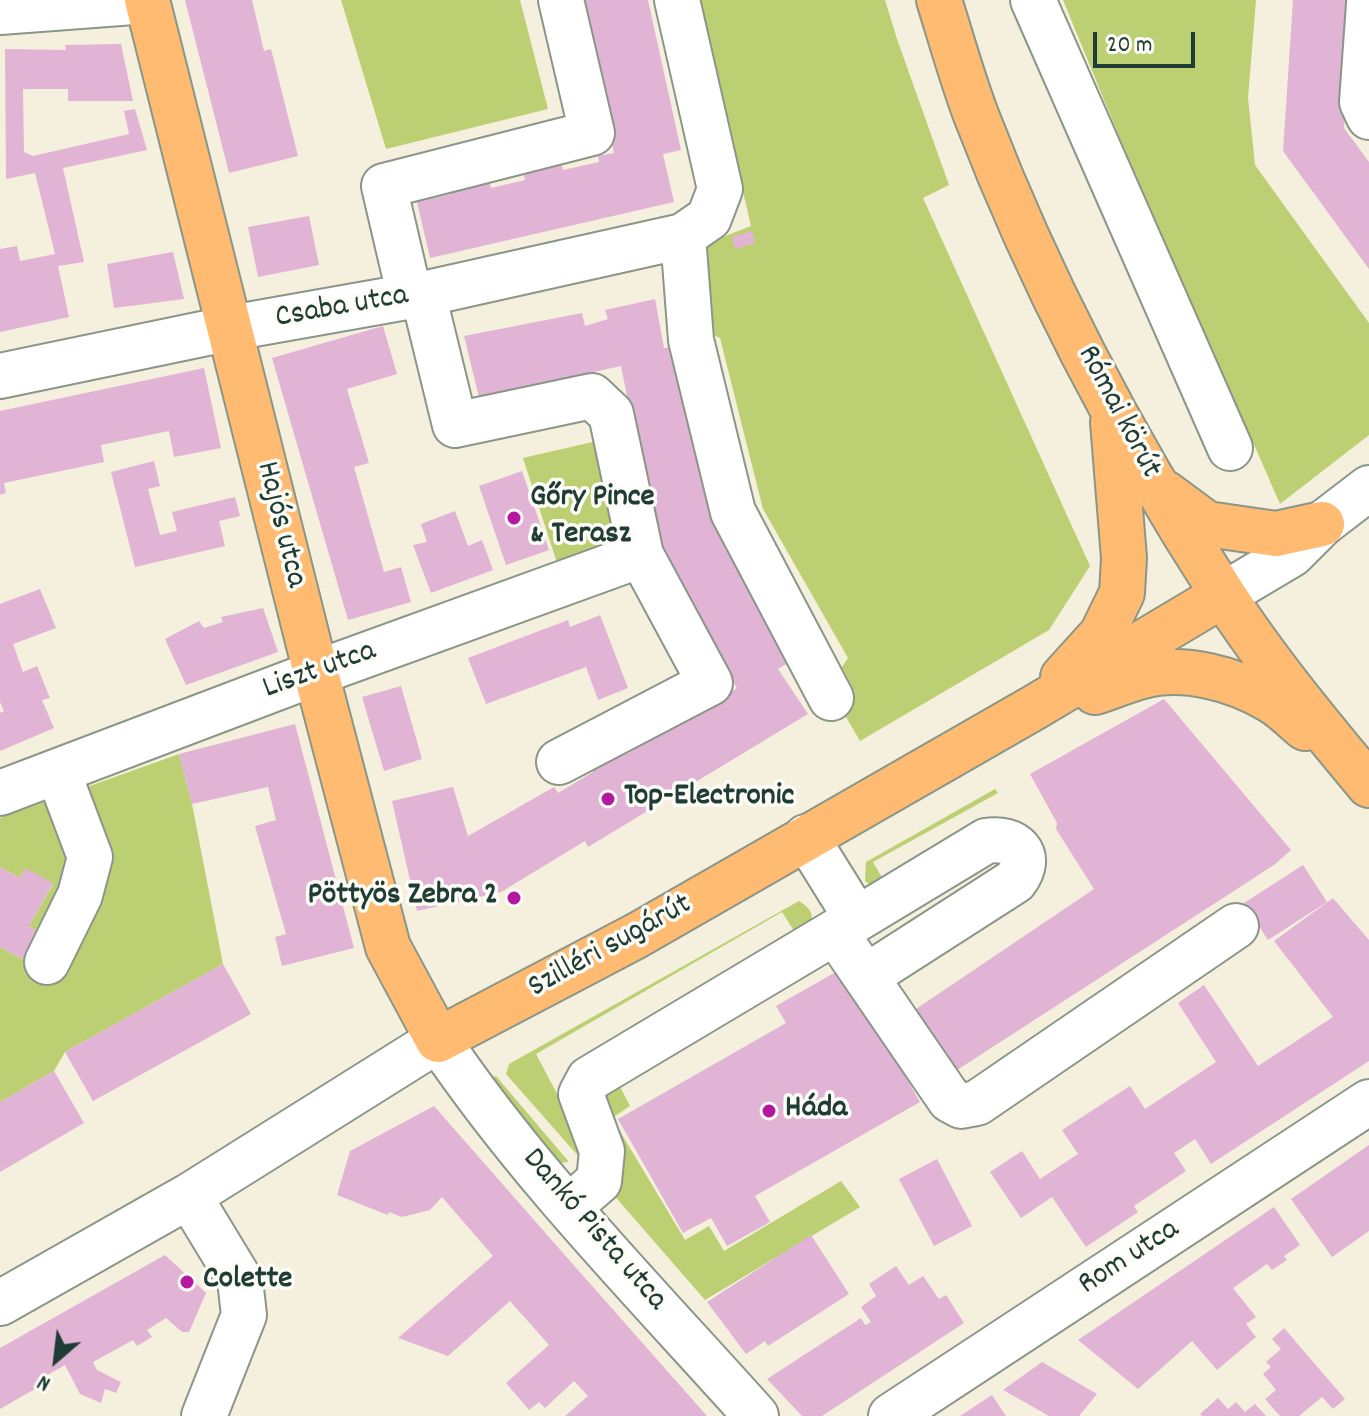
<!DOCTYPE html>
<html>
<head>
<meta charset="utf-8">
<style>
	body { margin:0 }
	#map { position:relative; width:1369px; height:1416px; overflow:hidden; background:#f4f0dd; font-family:Dekko,sans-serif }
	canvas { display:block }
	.north { position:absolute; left:16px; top:1320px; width:80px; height:80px; -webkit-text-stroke:6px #fdfcf7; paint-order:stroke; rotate:208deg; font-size:22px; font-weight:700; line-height:32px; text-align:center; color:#1f3d34 }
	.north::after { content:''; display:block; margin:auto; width:28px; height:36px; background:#1f3d34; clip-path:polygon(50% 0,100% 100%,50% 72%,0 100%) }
	.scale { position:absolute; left:1093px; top:32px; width:102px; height:36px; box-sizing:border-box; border:4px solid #1f3d34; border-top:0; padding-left:10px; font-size:24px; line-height:28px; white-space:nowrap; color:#1f3d34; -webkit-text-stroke:6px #fdfcf7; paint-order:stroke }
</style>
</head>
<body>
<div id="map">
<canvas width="1369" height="1416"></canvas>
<div class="north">N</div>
<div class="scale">20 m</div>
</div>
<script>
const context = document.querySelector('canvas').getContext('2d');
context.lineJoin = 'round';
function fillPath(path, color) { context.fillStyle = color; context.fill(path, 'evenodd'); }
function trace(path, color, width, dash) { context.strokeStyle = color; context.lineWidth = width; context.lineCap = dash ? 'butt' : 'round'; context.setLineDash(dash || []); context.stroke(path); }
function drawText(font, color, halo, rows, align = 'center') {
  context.font = font + ' Dekko,sans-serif'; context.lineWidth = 7; context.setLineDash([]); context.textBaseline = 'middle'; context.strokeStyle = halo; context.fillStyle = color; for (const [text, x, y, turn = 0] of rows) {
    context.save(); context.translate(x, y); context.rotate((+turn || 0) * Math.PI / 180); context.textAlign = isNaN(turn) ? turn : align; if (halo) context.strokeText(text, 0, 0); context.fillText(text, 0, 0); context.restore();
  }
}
const green = new Path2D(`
	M341,0H520L548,109L386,149Z
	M698,0H885L897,39L949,185L923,198L1090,566L1049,630L860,741L835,698L852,686L842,667L848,658L763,509L720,338L707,332L699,254L710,242L751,226Z
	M1063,0H1256L1248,98L1255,165L1369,323V435L1280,504L1123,146Z
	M597,441L615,527L602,551L558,566L523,458Z
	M179,754L192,804L223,964L65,1052L54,1071L0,1102V947L22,959L37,931L29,926L53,884L25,869L20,878L0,867V818Z
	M995,789L998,793L873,862L887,886L874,888L865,881L866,862Z
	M799,901C820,914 812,924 798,937L782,912L536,1054L584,1145L580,1158L506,1074L509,1064Z
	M496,1076L569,1162L556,1163L491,1078Z
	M617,1081L630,1106L612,1118L685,1240L709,1226L724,1251L841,1181L860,1207L705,1300L612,1193L605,1096L612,1084Z`);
const building = new Path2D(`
	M185,0H252L264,51L271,49L298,156L229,173Z
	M578,0H648L681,150L663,154L674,202L430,258L417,202L451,194L449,187L488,178L491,188L525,180L523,172L561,163L563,170L599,162L598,156L614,153Z
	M1293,0H1352L1344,128L1369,162V269L1283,151Z
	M121,44L133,101H68V89H23L24,152L33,156L129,134L124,111L135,109L147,150L63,168L84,262L58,266L69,317L0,332V249L17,246L20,261L55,254L35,173L6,179L5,49L66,50L65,45Z
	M309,216L319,265L258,277L248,227Z
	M752,231L755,243L735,249L732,237Z
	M173,252L184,299L114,308L107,264Z
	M655,299L664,348L673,347L795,659L778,669L808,714L588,847L585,841L501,892L417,911L392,801L453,787L468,836L554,787L558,793L593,772L589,765L623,746L627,754L656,736L686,709L693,718L737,688L658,551L621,366L479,397L464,336L582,313L585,326L608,319L605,310Z
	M383,326L397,374L347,389L369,463L354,467L384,572L401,567L411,602L348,620L272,358Z
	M204,368L221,448L174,457L169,431L101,445L104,462L4,483L6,493L0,495V411Z
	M154,461L160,486L148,489L160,535L177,531L172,512L235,497L240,516L219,521L225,546L135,567L111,472Z
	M522,471L549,550L506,565L479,486Z
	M455,511L468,546L482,540L493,570L431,593L413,545L427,542L421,524Z
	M40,589L56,628L13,644L23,672L37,666L50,698L42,700L54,728L0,751V713L4,711L0,702V604Z
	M263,608L278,652L186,685L165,639L199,621L204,628L223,622L221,617Z
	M600,615L628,688L598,700L586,667L486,704L468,658L568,620L570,627Z
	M401,686L422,759L384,771L362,697Z
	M1164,699L1291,850L1274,865L954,1072L913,1011L1094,889L1056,829L1057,823L1030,774Z
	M295,724L354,948L282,966L275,937L286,934L255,826L276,820L268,787L192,804L179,754Z
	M1303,865L1327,902L1268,940L1244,903Z
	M0,867L20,878L25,868L53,883L29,926L37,931L22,959L0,947Z
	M1333,898L1369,940V1061L1211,1164L1195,1139L1174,1153L1186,1171L1134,1206L1138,1212L1086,1247L1052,1197L1021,1218L990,1172L1022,1151L1040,1179L1078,1154L1062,1130L1130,1086L1145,1109L1216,1062L1178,1003L1204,985L1258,1066L1333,1017L1274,941Z
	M223,964L251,1014L93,1101L65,1052Z
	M843,968L920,1102L755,1196L770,1222L727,1246L711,1218L683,1233L618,1119L786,1023L776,1006Z
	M54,1071L84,1123L0,1172V1102Z
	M434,1106L563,1253L707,1416H565L588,1396L574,1381L545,1408L539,1402L529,1410L506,1383L549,1345L510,1301L448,1356L398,1338L493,1256L442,1197L430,1210L402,1217L389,1212L388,1215L337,1195L350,1151Z
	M1369,1145V1231L1332,1257L1291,1199Z
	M937,1159L972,1226L934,1246L899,1179Z
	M1274,1207L1300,1245L1284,1256L1287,1260L1272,1270L1267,1264L1233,1288L1256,1317L1246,1324L1256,1337L1217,1370L1192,1341L1138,1389L1078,1340Z
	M811,1235L849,1294L768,1346L765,1341L746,1354L707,1302Z
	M165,1255L206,1293L189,1332H182L166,1318L147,1330L152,1337L137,1346L133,1340L93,1362L97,1370L121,1382L116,1393L105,1389L101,1403L80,1394L65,1365L44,1377L47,1382L0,1409V1348Z
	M896,1266L909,1285L923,1276L939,1299L946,1295L964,1323L822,1416H802L767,1379L861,1318L865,1325L871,1322L861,1307L876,1296L869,1284Z
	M1284,1328L1345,1399L1333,1409L1322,1397L1299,1416H1280L1265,1399L1276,1390L1263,1374L1271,1367L1266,1362L1281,1349L1272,1339Z
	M1042,1362L1097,1394L1079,1416H1049L1003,1390Z
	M992,1395L1006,1416H960Z
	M1218,1398L1228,1409L1236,1402L1245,1412L1255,1404L1266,1416H1202L1200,1414Z`);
const minor = new Path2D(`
	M1033,0L1230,448
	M1369,4L1362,102L1369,117
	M0,12L147,1
	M683,236L691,340L733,512L831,698
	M423,294L455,425L592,396L611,414L641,555L710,683L559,762
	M410,297L384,186L592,133L561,0
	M0,376L231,328L423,294L683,236L709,218L720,189L677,0
	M1223,595L1292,554L1322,524L1369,488
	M0,793L316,673L641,555
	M857,919L986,841C1015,836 1035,855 1015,881L867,976
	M835,932L950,1100L961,1106L977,1103L1236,926
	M47,962L80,895L90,857L58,772
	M189,1196L240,1280L244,1315L204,1416
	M569,1207L599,1181L602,1151L581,1094L589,1079L857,919L806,837
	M0,1303L189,1196L438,1040C529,1175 647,1294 756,1416
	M891,1416L1369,1102`);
const major = new Path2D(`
	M147,0L316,673L388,947L438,1040L636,936L1035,707L1223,595
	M939,0C951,38 962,78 976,115C1040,282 1125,443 1222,593C1265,660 1318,724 1369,785
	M1165,493L1207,524L1276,534L1322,524
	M1063,677L1102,634L1122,593L1124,558L1113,422
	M1095,692C1111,687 1127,680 1143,676C1184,665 1235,679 1270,700C1283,707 1294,719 1305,728`);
const markers = [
	[514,518,8,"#b5179e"],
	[608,799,8,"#b5179e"],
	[514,898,8,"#b5179e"],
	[769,1111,8,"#b5179e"],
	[187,1282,8,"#b5179e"]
];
const streetNames = [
	["Csaba utca",342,309,-10],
	["Római körút",1117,413,62],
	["Hajós utca",279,525,76],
	["Liszt utca",320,672,-20],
	["Szilléri sugárút",611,948,-29],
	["Dankó Pista utca",593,1231,49],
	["Rom utca",1130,1259,-33]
];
const poiNames = [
	["Gőry Pince",530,500],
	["& Terasz",530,537],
	["Top-Electronic",624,799],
	["Pöttyös Zebra 2",498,898,"right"],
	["Háda",785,1111],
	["Colette",203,1282]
];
fillPath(green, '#bccf72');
fillPath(building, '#e1b3d5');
trace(minor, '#8a9688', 48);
trace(major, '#8a9688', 48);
trace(minor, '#fff', 44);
trace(major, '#ffbb71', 44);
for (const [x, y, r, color] of markers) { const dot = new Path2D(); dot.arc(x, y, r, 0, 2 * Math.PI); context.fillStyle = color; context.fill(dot); trace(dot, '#fdfcf7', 3); }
drawText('32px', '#1f3d34', '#fdfcf7', streetNames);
drawText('bold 32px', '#1f3d34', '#fdfcf7', poiNames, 'left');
</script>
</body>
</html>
